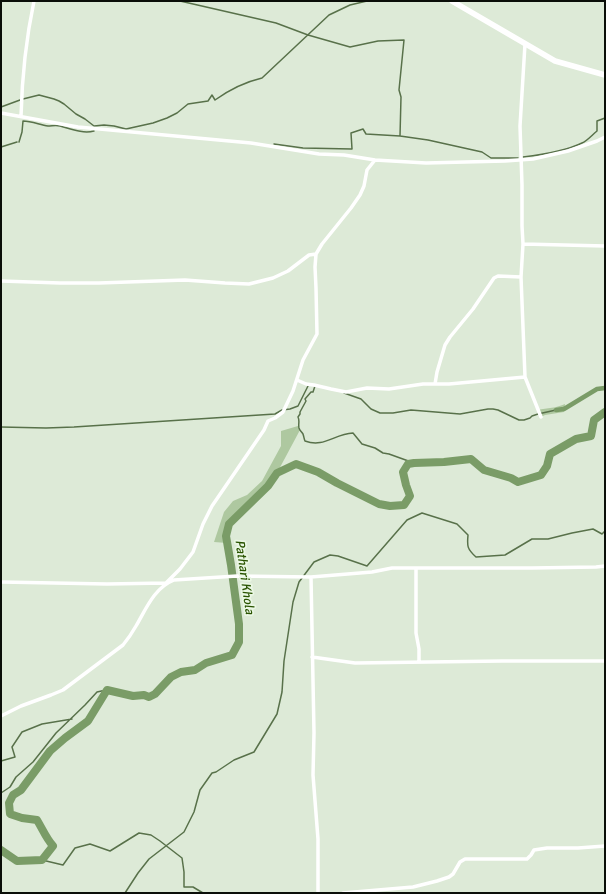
<!DOCTYPE html>
<html>
<head>
<meta charset="utf-8">
<style>
	body { margin:0 }
	#map { position:relative; width:606px; height:894px; overflow:hidden; background:#ddead7; font-family:Signika,sans-serif }
	canvas { display:block }
	.frame { position:absolute; inset:0; border:2px solid #0a0e08; pointer-events:none }
</style>
</head>
<body>
<div id="map">
<canvas width="606" height="894"></canvas>
<div class="frame"></div>
</div>
<script>
const context = document.querySelector('canvas').getContext('2d');
context.lineJoin = 'round';
function fillPath(path, color) { context.fillStyle = color; context.fill(path, 'evenodd'); }
function trace(path, color, width, dash) { context.strokeStyle = color; context.lineWidth = width; context.lineCap = dash ? 'butt' : 'round'; context.setLineDash(dash || []); context.stroke(path); }
function drawText(font, color, halo, rows, align = 'center') {
  context.font = font + ' Signika,sans-serif'; context.lineWidth = 3.5; context.setLineDash([]); context.textBaseline = 'middle'; context.strokeStyle = halo; context.fillStyle = color; for (const [text, x, y, turn = 0] of rows) {
    context.save(); context.translate(x, y); context.rotate((+turn || 0) * Math.PI / 180); context.textAlign = isNaN(turn) ? turn : align; if (halo) context.strokeText(text, 0, 0); context.fillText(text, 0, 0); context.restore();
  }
}
const green = new Path2D(`
	M565,404L564,412L545,415L541,417L538,410C547,408 557,408 565,404Z
	M298,426L300,430L277,473L268,486L229,524L226,536L227,543L214,542L224,512L233,501L247,495L262,481L281,446V431Z`);
const stream = new Path2D(`
	M180,1L276,23L308,35L350,47L378,41L404,40L399,90L401,97L400,136
	M23,99L39,95L54,99L59,101L64,104L76,114L85,119L94,126L104,125L114,126L126,129L153,123L167,118L177,113L188,104L208,101L212,95L215,100C229,90 245,82 262,78L329,15L350,5L367,1
	M1,107L20,100
	M19,142L22,132L23,121C32,121 40,125 48,126C52,126 56,125 60,126C71,129 83,134 94,131
	M274,144L303,148L352,149L351,133L363,129L366,134L400,136L428,140L482,152L491,158H518
	M1,147L17,142
	M523,157C540,155 566,151 582,143C587,141 592,135 597,131V121L605,118
	M315,386L313,392H311L305,399L306,401L300,412V414L298,417C300,421 298,424 299,428C300,431 301,431 303,434C304,437 304,439 305,441C324,448 334,434 353,433L362,444L375,448L383,453L389,454L414,463
	M344,393L361,399L371,409L380,413H393L411,410L460,414L488,409H493L498,410L519,420H524L530,418L532,416L538,414L556,410
	M1,427L46,428L74,427L275,414L282,410L290,409L298,406L308,386
	M1,761L15,757L12,747L22,732L42,724L72,719
	M1,793L10,787L16,777L33,762L56,733L85,705L97,692L106,690
	M42,860L63,865L75,848L90,844L110,851L139,833L151,835L160,841L182,858L184,872V887H193L203,893
	M125,893L138,873L149,859L184,832L194,812L200,790L212,773L216,772L234,760L254,752L277,714L282,692L284,661L293,602L299,582L314,562L330,555L338,556L367,566L407,520L422,513L457,524L468,535C467,546 467,549 476,557L505,555L532,539H548L572,533L593,529L602,534L605,531`);
const canal = new Path2D(`
	M556,410L564,409L597,389L605,388`);
const river = new Path2D(`
	M1,850L17,861L42,860L53,846C46,838 43,830 37,820L22,818L10,814L9,803L13,795L21,790L50,751L65,738L88,721L107,690L133,696L144,695L149,697L155,694L171,677L181,672L195,670L206,663L232,655L239,642V624L231,565L226,536L229,524L268,486L277,473L296,464L318,472L337,483L379,504L390,506L404,505L410,496L406,485L403,472L408,464L414,463L444,462L471,459L484,470L511,478L518,482L541,475L547,466L550,454L576,439L591,436L594,420L605,412`);
const street = new Path2D(`
	M1,113L78,127L251,143L319,154L344,155L375,160L426,163L505,161L533,159L568,151L597,141L605,137
	M21,116C22,78 26,39 34,1
	M523,244L605,246
	M1,281L60,283H99L185,280L225,283L249,284L273,278L288,271L309,255L316,254
	M525,377L541,417
	M297,380L306,384L314,385L331,389L346,392L367,388L389,389L423,384H449L525,377L521,277
	M435,384L437,372L445,345L450,337L473,309L494,278L498,276L521,277L523,244L522,226V185L520,126L525,44
	M416,568V633L419,649V662
	M311,577L314,733L313,775L318,839V893
	M1,582L107,584L166,583L180,569L193,552L203,524L212,506L264,430L268,421L275,418L283,412L293,391L303,360L317,334L316,288L315,267L316,254L322,244L351,208L360,195L364,186L367,170L375,160
	M312,657L355,663L502,661H605
	M1,716L21,706L51,695L63,690L123,645C128,639 132,633 136,626C146,609 154,588 174,580L237,576L311,577L372,572L392,568H532L596,567L605,566
	M343,893L413,887L437,881L449,877L453,874L460,862L465,859H527L531,855L534,850L547,848H578L605,846`);
const secondary = new Path2D(`
	M452,1L555,61L605,75`);
const waterNames = [
	["Pathari Khola",244,577,82]
];
fillPath(green, '#aec8a0');
trace(stream, '#58714a', 1.5);
trace(canal, '#7a9c67', 4.5);
trace(river, '#7a9c67', 8);
trace(street, '#fff', 3.5);
trace(secondary, '#fff', 5.5);
drawText('italic 13px', '#295300', '#eaf7e4', waterNames);
</script>
</body>
</html>
